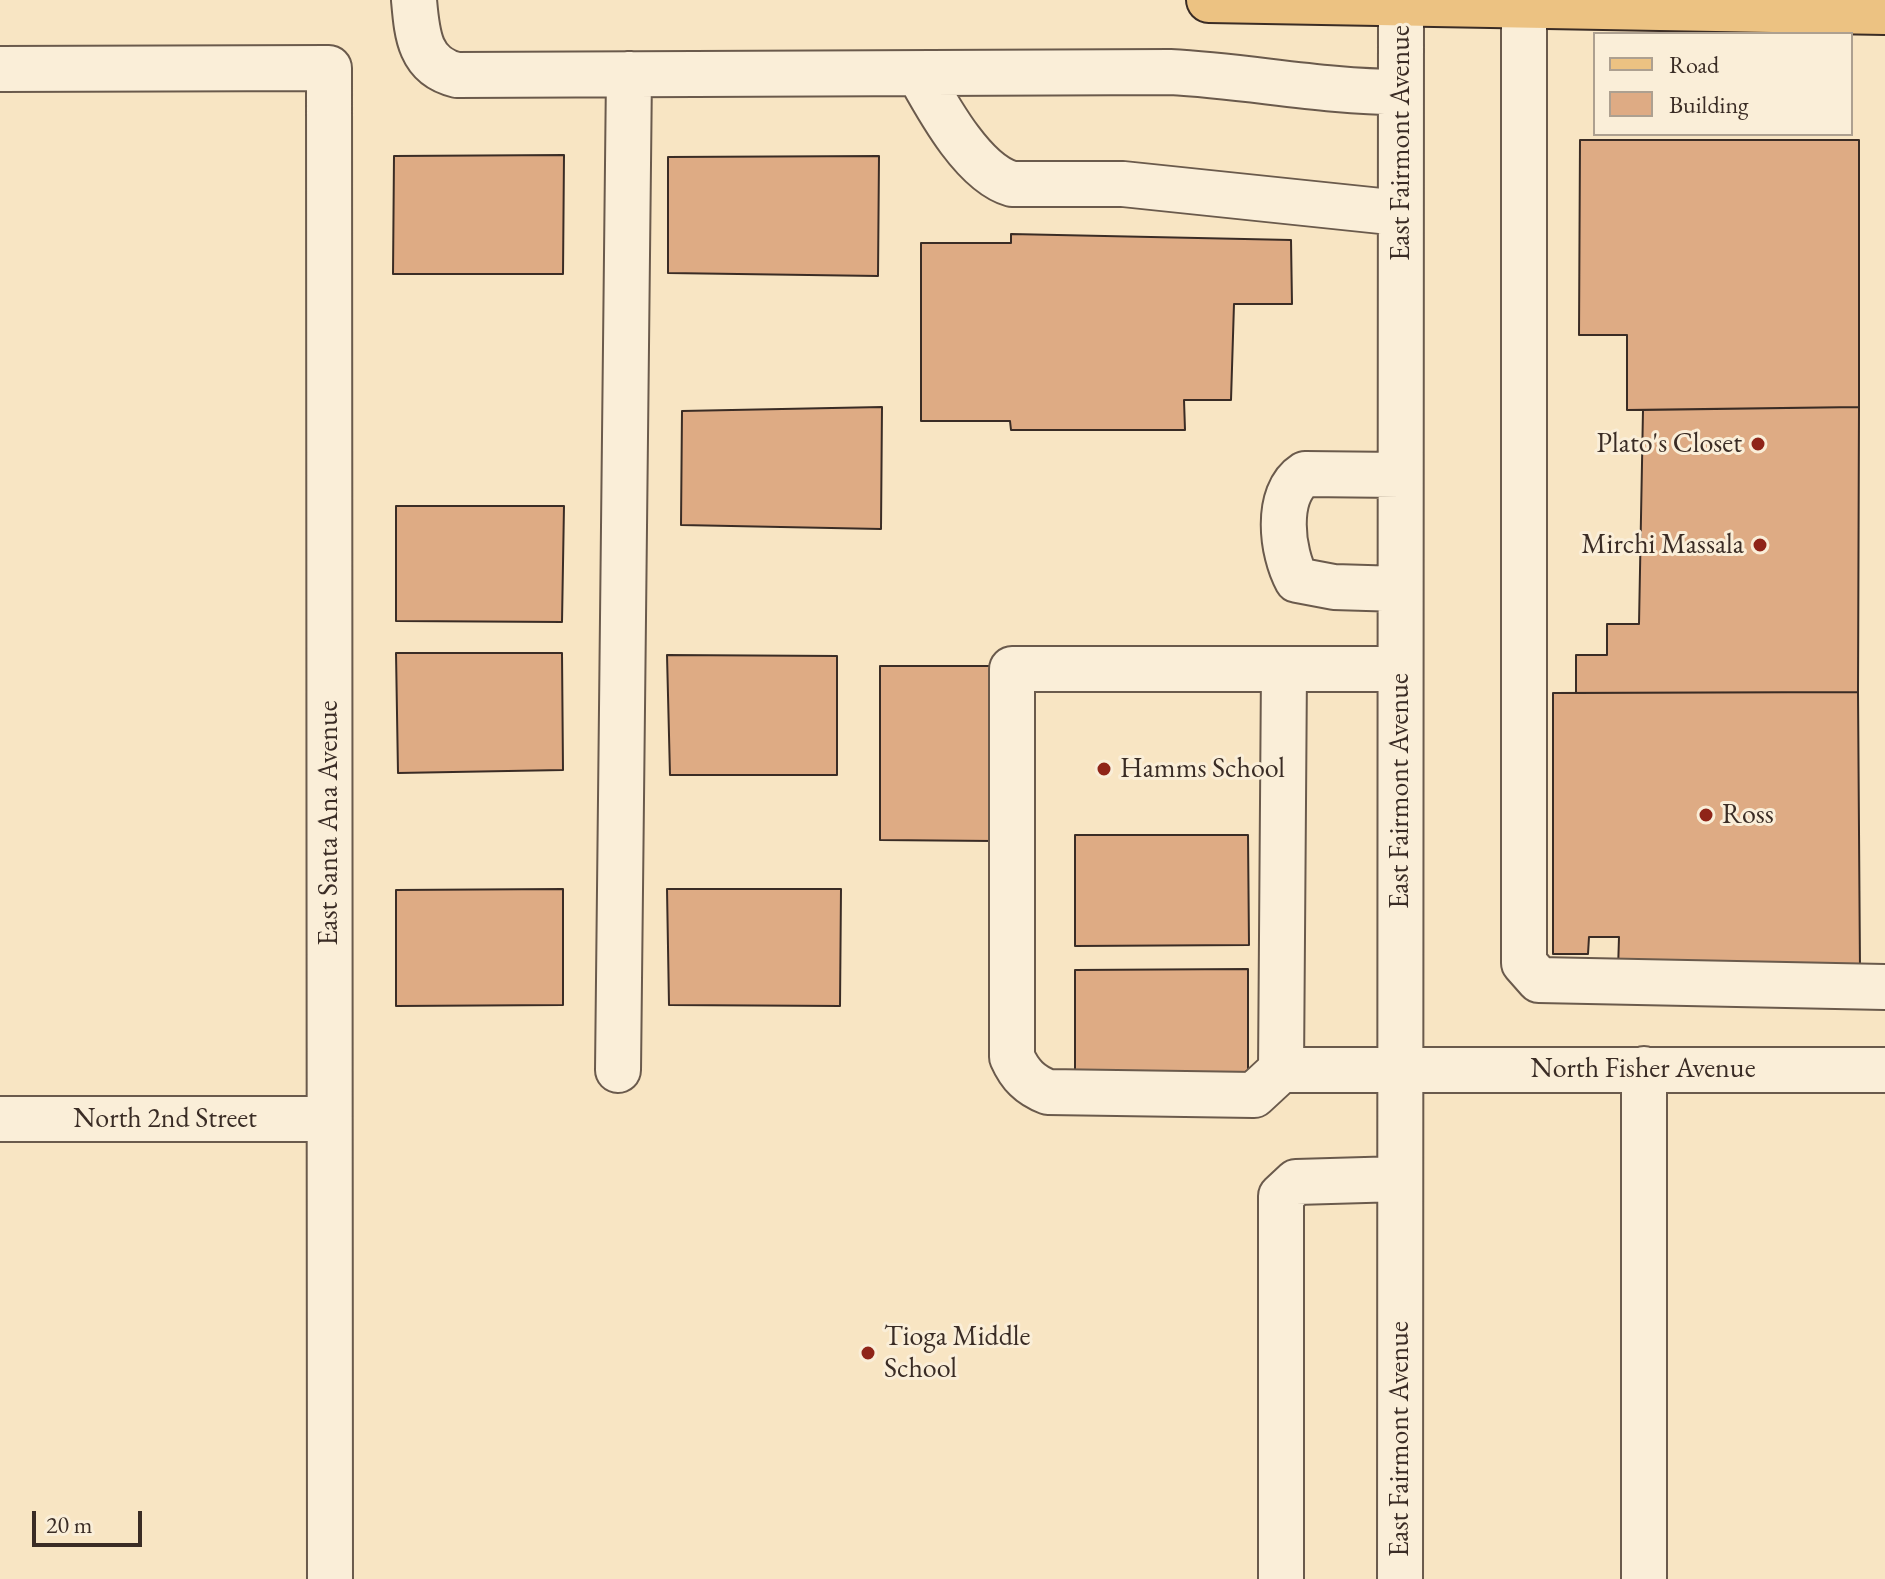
<!DOCTYPE html>
<html>
<head>
<meta charset="utf-8">
<style>
	body { margin:0 }
	#map { position:relative; width:1885px; height:1579px; overflow:hidden; background:#f8e5c3; font-family:"EB Garamond",serif }
	canvas { display:block }
	.legend { position:absolute; left:1593px; top:32px; width:260px; height:104px; box-sizing:border-box; background:#faeed8; border:2px solid #ada090; margin:0; padding:10px 14px; list-style:none; font-size:24px; color:#3a2c25 }
	.legend li { display:flex; align-items:center; gap:16px; height:40px }
	.legend b { width:40px; border:2px solid #ada090 }
	.scale { position:absolute; left:32px; top:1511px; width:110px; height:36px; box-sizing:border-box; border:4px solid #3a2c25; border-top:0; padding-left:10px; font-size:24px; line-height:28px; white-space:nowrap; color:#3a2c25; -webkit-text-stroke:6px #faeed8; paint-order:stroke }
</style>
</head>
<body>
<div id="map">
<canvas width="1885" height="1579"></canvas>
<ul class="legend">
<li><b style="height:10px;background:#ecc282"></b>Road</li>
<li><b style="height:22px;background:#deab84"></b>Building</li>
</ul>
<div class="scale">20 m</div>
</div>
<script>
const context = document.querySelector('canvas').getContext('2d');
context.lineJoin = 'round';
function fillPath(path, color) { context.fillStyle = color; context.fill(path, 'evenodd'); }
function trace(path, color, width, dash) { context.strokeStyle = color; context.lineWidth = width; context.lineCap = dash ? 'butt' : 'round'; context.setLineDash(dash || []); context.stroke(path); }
function drawText(font, color, halo, rows, align = 'center') {
  context.font = font + ' "EB Garamond",serif'; context.lineWidth = 6; context.setLineDash([]); context.textBaseline = 'middle'; context.strokeStyle = halo; context.fillStyle = color; for (const [text, x, y, turn = 0] of rows) {
    context.save(); context.translate(x, y); context.rotate((+turn || 0) * Math.PI / 180); context.textAlign = isNaN(turn) ? turn : align; if (halo) context.strokeText(text, 0, 0); context.fillText(text, 0, 0); context.restore();
  }
}
const building = new Path2D(`
	M1580,140H1859V407L1627,410V335H1579Z
	M564,155L563,274H393L394,156Z
	M879,156L878,276L668,273V157Z
	M1011,234L1291,240L1292,304H1234L1231,400H1184L1185,430H1011L1010,421H921V243H1011Z
	M882,407L881,529L681,525L682,411Z
	M1859,407L1858,692L1576,693V655H1607V624H1639L1643,410Z
	M396,506H564L562,622L396,621Z
	M396,653H562L563,770L398,773Z
	M667,655L837,656V775H670Z
	M880,666H993V841L880,840Z
	M1858,692L1860,971L1618,970L1619,937H1589L1588,954H1553V693Z
	M1075,835H1248L1249,945L1075,946Z
	M563,889V1005L396,1006V890Z
	M667,889H841L840,1006L669,1005Z
	M1248,969V1079L1075,1080V970Z`);
const minor = new Path2D(`
	M414,0C417,34 419,66 457,75L1170,72C1247,76 1323,92 1400,92
	M1524,7V963L1539,980L1885,987
	M0,69L329,68L330,1579
	M919,74C938,108 973,173 1012,184H1123L1400,213
	M1400,475L1305,474C1274,494 1282,553 1297,580L1334,587L1400,589
	M1400,669H1284L1281,1070H1885
	M1644,1069V1579
	M618,1070L629,74
	M1281,1070L1254,1095L1048,1092C1030,1085 1020,1075 1012,1057V669H1284
	M0,1119H329
	M1281,1579V1196L1296,1182L1400,1179
	M1400,1579L1401,4`);
const major = new Path2D(`
	M1209,0L1885,12`);
const markers = [
	[1758,444,8,"#8f2418"],
	[1760,545,8,"#8f2418"],
	[1104,769,8,"#8f2418"],
	[1706,815,8,"#8f2418"],
	[868,1353,8,"#8f2418"]
];
const streetNames = [
	["East Fairmont Avenue",1401,143,-90],
	["East Fairmont Avenue",1400,791,-90],
	["East Santa Ana Avenue",329,823,-90],
	["North Fisher Avenue",1643,1069],
	["North 2nd Street",165,1119],
	["East Fairmont Avenue",1400,1439,-90]
];
const poiNames = [
	["Plato's Closet",1742,444,"right"],
	["Mirchi Massala",1744,545,"right"],
	["Hamms School",1120,769],
	["Ross",1722,815],
	["Tioga Middle",884,1337],
	["School",884,1369]
];
fillPath(building, '#deab84');
trace(building, '#3a2c25', 2);
trace(minor, '#6a5a4c', 48);
trace(major, '#3a2c25', 48);
trace(minor, '#faeed8', 44);
trace(major, '#ecc282', 44);
for (const [x, y, r, color] of markers) { const dot = new Path2D(); dot.arc(x, y, r, 0, 2 * Math.PI); context.fillStyle = color; context.fill(dot); trace(dot, '#faeed8', 3); }
drawText('28px', '#3a2c25', '#faeed8', streetNames);
drawText('28px', '#3a2c25', '#faeed8', poiNames, 'left');
</script>
</body>
</html>
